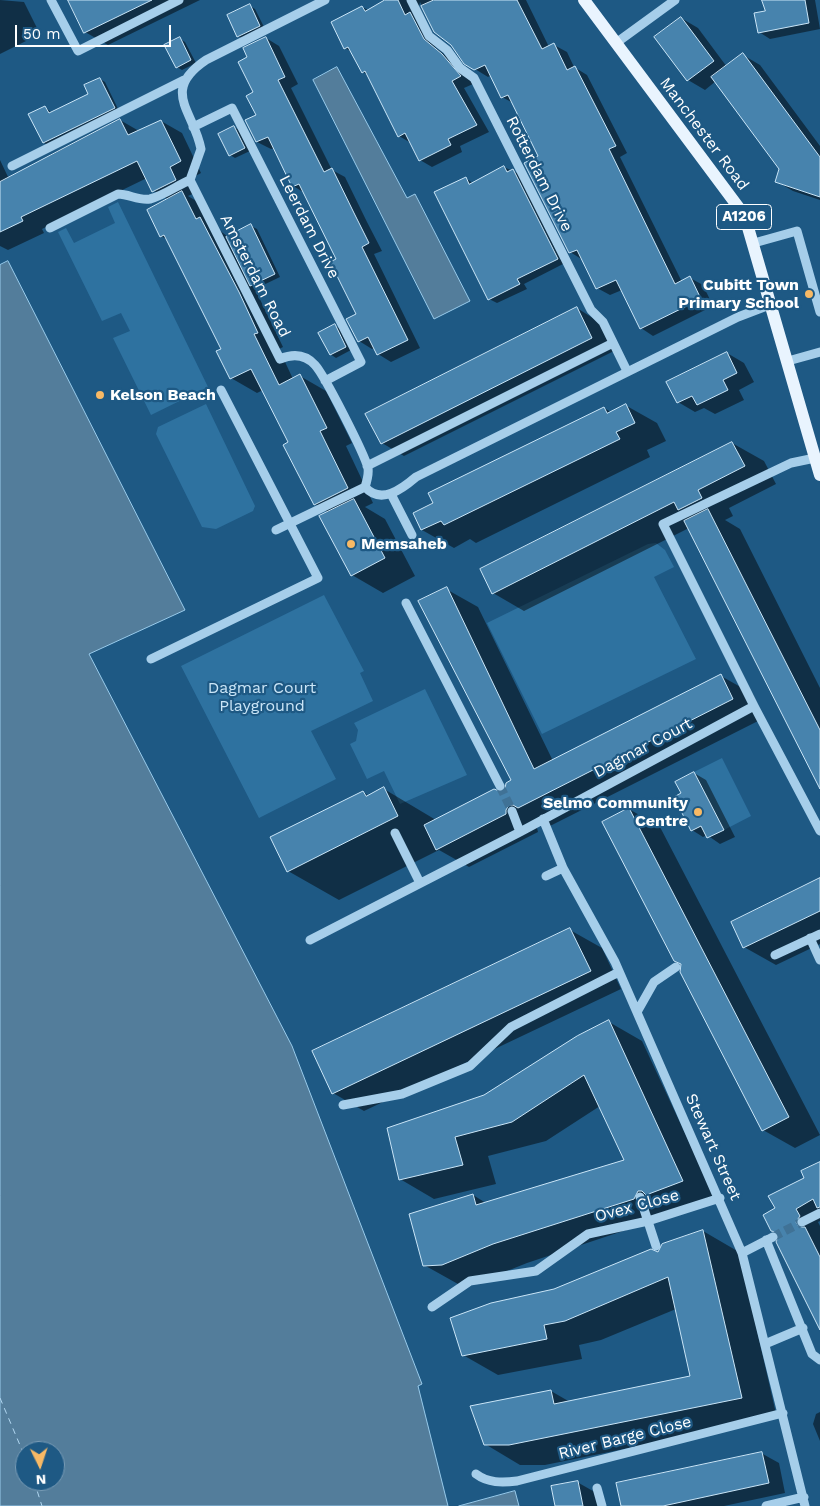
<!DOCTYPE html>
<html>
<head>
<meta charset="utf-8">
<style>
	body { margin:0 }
	#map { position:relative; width:820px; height:1506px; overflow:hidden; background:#1e5984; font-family:"Work Sans",sans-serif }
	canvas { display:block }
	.north { position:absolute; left:15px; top:1441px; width:50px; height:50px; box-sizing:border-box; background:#1e5984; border:1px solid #789bb5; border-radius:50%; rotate:176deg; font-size:14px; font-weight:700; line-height:20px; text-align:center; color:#fff }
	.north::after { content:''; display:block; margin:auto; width:18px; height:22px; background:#f8b965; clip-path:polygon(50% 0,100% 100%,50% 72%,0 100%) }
	.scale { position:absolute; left:15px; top:25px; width:156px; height:22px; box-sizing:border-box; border:2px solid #fff; border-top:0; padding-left:6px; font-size:15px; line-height:18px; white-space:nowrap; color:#fff; -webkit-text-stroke:4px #1e5984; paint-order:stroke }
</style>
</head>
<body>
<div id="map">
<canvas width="820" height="1506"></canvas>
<div class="north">N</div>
<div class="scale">50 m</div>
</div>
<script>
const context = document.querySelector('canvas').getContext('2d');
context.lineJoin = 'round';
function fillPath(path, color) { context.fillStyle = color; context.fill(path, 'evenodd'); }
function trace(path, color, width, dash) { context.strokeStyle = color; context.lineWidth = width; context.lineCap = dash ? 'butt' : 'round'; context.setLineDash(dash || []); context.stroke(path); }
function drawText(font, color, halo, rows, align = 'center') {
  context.font = font + ' "Work Sans",sans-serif'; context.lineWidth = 4.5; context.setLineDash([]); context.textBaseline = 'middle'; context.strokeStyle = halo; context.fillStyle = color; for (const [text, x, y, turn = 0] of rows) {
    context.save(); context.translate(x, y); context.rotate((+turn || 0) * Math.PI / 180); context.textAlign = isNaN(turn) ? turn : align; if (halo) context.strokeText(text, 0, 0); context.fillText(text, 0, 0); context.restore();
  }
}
const green = new Path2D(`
	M118,202L208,387L151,415L113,338L130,331L121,313L102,321L58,232L66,228L74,243L115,223L108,207Z
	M206,404L255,506L253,511L216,529L202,527L156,434L158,427Z
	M656,543L665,550L674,567L654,577L696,659L542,734L487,623L648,544Z
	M324,595L364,671L360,673L373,701L311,731L336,779L259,818L181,666Z
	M425,689L467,775L400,804L384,771L367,779L350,744L356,741L358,730L354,723Z
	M722,758L751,816L724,830L694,772Z`);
const water = new Path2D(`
	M337,67L407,198L415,194L470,301L434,319L313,80Z
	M8,261L185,610L89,654L292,1046L422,1384L418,1386L448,1506H0V265ZM25,1451H55V1481H25Z
	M515,1491L519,1506H459Z`);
const shadow = new Path2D(`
	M0,0L24,2L40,34L0,54Z
	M69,0H200L108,45L85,32Z
	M388,0H526L549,47L554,45L567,52L574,67L587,75L627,153L620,157L682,282L690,278L703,285L713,306L653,336L641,328L622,290L610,295L597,288L583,260L570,252L540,157L513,103L502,97L491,75L488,77L475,69L452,44L435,31L420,2L418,11L436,48L455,63L473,84L464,88L489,132L460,146L462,152L432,167L420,160L411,143L399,136L369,76L363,72L352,52L345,48L362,7L368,10Z
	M764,0H815L820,29L770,39L759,32L766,12Z
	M250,6L255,9L265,29L244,39L238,36Z
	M681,18L698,28L727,67L743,55L760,65L820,146V200L793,191L776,181L780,169L716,81L705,90L688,80Z
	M266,38L279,46L298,84L291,88L332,170L345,177L367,222L382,251L374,254L420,348L391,362L378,354L374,348L372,349L359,341L358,315L338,260L305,193L293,186L274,148L271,149L257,142L247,121L257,115L249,58Z
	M180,39L185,42L196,63L182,70L177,67Z
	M100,79L105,82L119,111L50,146L44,143L30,114L45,107L52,113L90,94Z
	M120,120L139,131L161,121L182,133L201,173L190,179L197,192L188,196L208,208L218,229L228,237L251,226L257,229L280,277L255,289L283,347L279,349L293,379L300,376L326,391L352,443L346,446L373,503L365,507L385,519L415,576L383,593L352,575L329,513L315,504L290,443L263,390L257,393L231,378L222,349L168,240L161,236L169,200L154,191L147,178L42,229L44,233L8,250L0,246V160L9,179L52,158L50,155Z
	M234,127L239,130L250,151L235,158L230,155Z
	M504,167L521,175L565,263L524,284L527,289L497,303L489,299L465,178L473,183Z
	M577,308L599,322L614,351L404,456L382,443Z
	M335,326L340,329L351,350L336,358L330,354Z
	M727,353L744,363L754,382L739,390L744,400L715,414L704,408L695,412L678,402Z
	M625,405L657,423L666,441L647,450L650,457L476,543L470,539L454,548L422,530L414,513L604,408L611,412Z
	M732,443L764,461L776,484L729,508L733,516L725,520L740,529L820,688V778L689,528L524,611L493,593Z
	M446,589L478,607L553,761L721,676L753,694L764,718L550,826L541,823L537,828L538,832L469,867L439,850L339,900L288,871L363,792L369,796L384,789L436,820L503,793L513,781Z
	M694,773L706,780L735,837L720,844L707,835L703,837L692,830L683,794Z
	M629,809L660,827L820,1135L795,1148L763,1130L683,964Z
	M820,879V944L776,965L744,947Z
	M570,930L602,948L621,989L364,1111L333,1093Z
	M609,1022L642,1041L716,1200L527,1263L477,1283L458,1284L424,1265L473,1195L486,1203L625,1161L600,1106L546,1141L488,1156L496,1184L434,1199L400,1179L484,1096Z
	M820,1163V1221L818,1222L820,1226V1327L780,1235L772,1230L777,1209Z
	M703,1231L739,1252L777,1418L545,1465H520L485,1444L551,1391L570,1402L692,1377L676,1309L601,1340L579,1345L582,1359L498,1375L463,1355L555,1290L659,1253Z
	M820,1412V1441L813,1424L816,1414Z
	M761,1453L779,1463L785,1493L724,1506H622Z
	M577,1482L600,1495L602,1506H557Z`);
const ferry = new Path2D(`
	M0,1398L25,1457
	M34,1481L42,1506`);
const building = new Path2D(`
	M68,0H152L84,33Z
	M385,0H398L405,15L410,12L424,39L442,54L461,76L452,81L477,125L448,139L451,145L419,161L405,133L398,137L365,71L362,73L348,47L344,49L331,22L362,6L365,11Z
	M434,0H517L542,49L554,43L567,70L575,66L616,146L609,149L675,284L690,276L701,299L640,329L616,280L596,289L577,250L569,253L524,163L538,156L508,95L501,98L485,65L474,70L464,64L451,45L434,32L421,6Z
	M762,0H805L809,23L758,33L754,13L765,11Z
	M250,4L260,26L237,37L227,15Z
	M681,17L714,61L687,81L654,37Z
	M180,37L191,60L176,68L164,45Z
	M266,37L285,77L278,80L324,172L332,168L354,213L369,243L362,247L408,340L377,355L368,337L358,342L346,319L356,314L330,262L336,259L299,184L292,187L268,137L256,142L245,120L256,115L246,96L253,92L238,62L247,57L243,48Z
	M743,53L820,157V197L775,182L779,169L711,77Z
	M100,78L115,108L43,143L28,114L45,106L49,113L88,94L84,85Z
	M120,119L128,135L161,120L181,161L170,167L176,180L152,192L137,161L21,217L23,221L0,232V182Z
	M234,126L245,148L229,156L218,134Z
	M504,166L507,172L513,169L558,259L517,279L520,284L488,300L434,192L466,177L469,184Z
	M182,191L196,219L200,217L239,292L258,333L254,334L279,385L300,374L327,428L320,431L348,488L314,505L283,445L288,442L251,369L230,379L216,351L221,349L164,235L160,237L147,210Z
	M251,224L275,274L250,286L226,237Z
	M577,307L592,338L381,444L365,414Z
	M335,324L346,347L330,355L318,333Z
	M727,352L737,373L723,380L728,390L697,405L692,396L677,403L666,382Z
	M626,404L635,423L616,432L620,439L444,525L441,521L421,530L413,513L433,503L428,493L604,407L607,413Z
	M732,442L745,466L698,490L702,498L678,510L674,502L492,594L480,569Z
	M354,499L385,558L351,576L319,516Z
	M708,509L820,730V789L684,521Z
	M447,587L534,769L721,674L733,699L518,808L513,805H509L506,810V814L436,850L424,825L494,789L502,792L505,789L506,783L511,780L418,601Z
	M694,772L724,830L707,838L701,826L691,831L674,797L681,793L675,782Z
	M384,787L398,816L287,872L270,837L363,791L366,796Z
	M629,808L789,1117L762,1131L680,972L681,964L674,961L602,822Z
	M820,878V911L743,948L731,922Z
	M570,928L591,971L332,1094L312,1051Z
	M609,1020L683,1181L646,1195L642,1191H638L634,1199L493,1244L442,1265L423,1266L409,1214L473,1194L476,1205L624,1160L584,1075L512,1122L455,1137L463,1165L399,1180L387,1128L484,1095L577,1036Z
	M820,1162V1207L817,1208L813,1199L796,1209L800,1216L796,1222L799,1227H805L820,1257V1330L776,1242L779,1235L776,1232L771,1231L763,1215L775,1208L768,1196L804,1178L801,1171Z
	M703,1230L742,1398L509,1445H484L470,1406L551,1390L554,1404L690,1376L668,1277L565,1321L544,1325L547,1339L462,1356L450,1318L491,1303L554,1289L651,1249L658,1252L662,1244Z
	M762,1452L769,1483L663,1506H621L616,1483Z
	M578,1481L583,1506H555L551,1486Z`);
const minorTunnel = new Path2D(`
	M500,786L512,811
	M773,1237L802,1222`);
const minor = new Path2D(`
	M51,0L78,51L179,0
	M325,0L206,60C160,91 194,111 201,149L190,180L280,359C292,354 305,354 315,365C325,376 364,453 368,468C369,475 367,481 365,487
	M411,0L429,36L447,50L460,68L474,78L591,310L603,322L627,371
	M616,43L675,0
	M193,127L232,108L361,362L325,381
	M12,166L184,80
	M50,228L118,194C129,194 139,201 150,199C163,196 178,185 190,180
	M754,243L797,231L820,312
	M788,361L820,352
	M815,458L791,463L663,524L754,706L820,831
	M367,466L613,343
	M365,487C381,505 402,489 416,477L738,317L772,304
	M391,494L412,535
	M276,530L365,487
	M406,603L500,786
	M151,659L318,578L221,390
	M512,811L520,832
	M543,819L563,868L615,962L742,1253L805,1506
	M395,833L420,883
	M546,876L563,868
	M810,938L820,960
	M310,940L520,832L754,706
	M775,955L820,934
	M637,1012L654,982L676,967
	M343,1105L402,1094L470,1066L511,1027L619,972
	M640,1197L656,1246
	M802,1222L820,1213
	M766,1240L812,1354L820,1360
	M742,1253L773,1237
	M432,1307L470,1281L536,1271L588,1234L648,1221L720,1198
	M765,1344L803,1328
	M476,1474C488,1483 502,1483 517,1481L783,1413
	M597,1488L602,1506
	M766,1506L804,1497`);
const major = new Path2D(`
	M584,0L739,208L747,224L820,475`);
const markers = [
	[809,294,5,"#f8b965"],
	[100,395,5,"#f8b965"],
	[351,544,5,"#f8b965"],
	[698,812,5,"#f8b965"]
];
const shields = [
	[744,217,55]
];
const shieldNames = [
	["A1206",744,217]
];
const streetNames = [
	["Manchester Road",704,134,53],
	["Rotterdam Drive",539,174,63],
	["Leerdam Drive",309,227,63],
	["Amsterdam Road",255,276,63],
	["Dagmar Court",643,748,-28],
	["Stewart Street",713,1147,66],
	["Ovex Close",637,1206,-15],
	["River Barge Close",625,1438,-14]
];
const poiNames = [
	["Cubitt Town",799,285],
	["Primary School",799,303],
	["Kelson Beach",110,395,"left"],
	["Memsaheb",361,544,"left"],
	["Selmo Community",688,803],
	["Centre",688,821]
];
const parkNames = [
	["Dagmar Court",262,688],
	["Playground",262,706]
];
fillPath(green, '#2e72a0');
fillPath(water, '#537d9b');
trace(water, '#99cbeb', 1);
fillPath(shadow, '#0007');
trace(ferry, '#b1d7f1', 1, [6, 5]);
fillPath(building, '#4783ad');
trace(building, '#cae5f7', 1);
trace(minorTunnel, '#407296', 9, [9, 4.5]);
trace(minor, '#a6ceea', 9);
trace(major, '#e9f4fe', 12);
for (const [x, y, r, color] of markers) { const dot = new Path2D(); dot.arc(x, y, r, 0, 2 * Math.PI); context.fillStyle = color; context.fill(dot); trace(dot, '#1e5984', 2); }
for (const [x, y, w] of shields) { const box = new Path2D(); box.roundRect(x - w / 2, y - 12.5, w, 25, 4); context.fillStyle = '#1e5984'; context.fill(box); trace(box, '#fff', 1); }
drawText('bold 15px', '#fff', null, shieldNames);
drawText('16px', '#fff', '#1e5984', streetNames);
drawText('bold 16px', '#fff', '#1e5984', poiNames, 'right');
drawText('16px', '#cae5f7', '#1e5984', parkNames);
</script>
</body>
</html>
